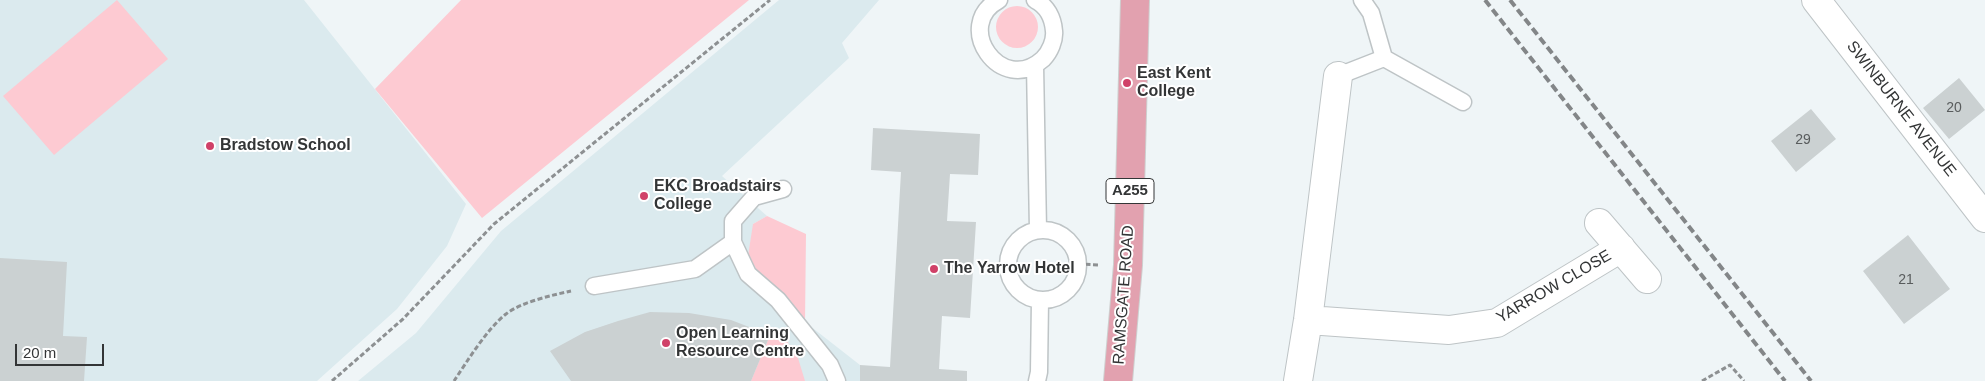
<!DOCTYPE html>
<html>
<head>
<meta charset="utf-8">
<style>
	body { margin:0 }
	#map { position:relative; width:1985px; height:381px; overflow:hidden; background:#eff5f7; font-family:Helvetica,sans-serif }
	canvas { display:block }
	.scale { position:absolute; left:15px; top:344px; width:89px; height:22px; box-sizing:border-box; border:2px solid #333536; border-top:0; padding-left:6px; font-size:15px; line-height:18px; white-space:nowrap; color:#333536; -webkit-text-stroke:4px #fff; paint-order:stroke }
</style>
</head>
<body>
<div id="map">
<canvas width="1985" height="381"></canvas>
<div class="scale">20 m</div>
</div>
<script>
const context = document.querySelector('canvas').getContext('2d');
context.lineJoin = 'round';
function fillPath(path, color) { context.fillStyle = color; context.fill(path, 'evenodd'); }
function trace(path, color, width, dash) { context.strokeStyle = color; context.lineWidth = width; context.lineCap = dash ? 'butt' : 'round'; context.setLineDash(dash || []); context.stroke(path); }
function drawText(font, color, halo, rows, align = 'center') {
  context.font = font + ' Helvetica,sans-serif'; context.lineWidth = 4; context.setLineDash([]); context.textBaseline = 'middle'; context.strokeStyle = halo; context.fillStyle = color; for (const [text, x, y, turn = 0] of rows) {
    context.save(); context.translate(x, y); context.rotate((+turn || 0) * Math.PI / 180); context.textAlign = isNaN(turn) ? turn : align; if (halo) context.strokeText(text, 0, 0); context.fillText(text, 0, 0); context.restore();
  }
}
const built = new Path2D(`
	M0,0H304L466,204L447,246L397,309L317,381H0Z
	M779,0H879L842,43L849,58L722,176L767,216L753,224L805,322L860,365V381H358L416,333L501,231Z`);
const green = new Path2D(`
	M117,0L168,59L54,155L3,96Z
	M461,0H749L482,218L375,89Z
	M996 27a21 21 0 1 1 42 0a21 21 0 1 1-42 0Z
	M767,216L806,234L805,322L762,278L748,256L753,224Z
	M770,335L785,338L798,358L805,381H751Z`);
const building = new Path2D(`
	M1959,78L1985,110L1949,139L1923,108Z
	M1811,109L1836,139L1796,172L1771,141Z
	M873,128L980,134L978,175L950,174L947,221L976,222L970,318L942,316L939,369L967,371V381H860V365L890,367L901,172L871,170Z
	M1908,235L1950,289L1904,324L1863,271Z
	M0,258L67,262L63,336L87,337L84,381H0Z
	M650,312L689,313L731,320L770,335L751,381H571L550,351L585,332L618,321Z`);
const path = new Path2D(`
	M1078,264L1100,265
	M332,381L403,319L494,224L770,0
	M454,381C468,360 487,329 506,314C521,302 553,295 571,291
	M1702,381L1730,365L1744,381`);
const service = new Path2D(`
	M999,0C952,25 1001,97 1043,59C1050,52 1055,40 1054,31C1053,18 1047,6 1035,0
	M1362,0L1371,13L1384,58L1463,102
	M1035,65L1038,230
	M1338,76L1384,58
	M783,189L754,197L733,221V242L748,274L778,300L830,365L837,381
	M1008 265a35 35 0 1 1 70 0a35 35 0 1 1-70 0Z
	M594,286L695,269L733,242
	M1037,381L1039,372L1040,300`);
const minor = new Path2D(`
	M1816,0L1985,218
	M1599,223L1647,279
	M1308,320L1449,330L1497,323L1621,248
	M1298,381L1308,320L1338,76`);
const primary = new Path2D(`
	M1118,381L1128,265L1135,0`);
const rail = new Path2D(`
	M1485,0L1785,381
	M1510,0L1811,381`);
const markers = [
	[1127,83,5,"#d04168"],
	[210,146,5,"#d04168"],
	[644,196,5,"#d04168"],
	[934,269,5,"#d04168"],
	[666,343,5,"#d04168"]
];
const numberNames = [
	["20",1954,108],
	["29",1803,140],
	["21",1906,280]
];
const shields = [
	[1130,191,48]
];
const shieldNames = [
	["A255",1130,191]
];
const poiNames = [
	["East Kent",1137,74],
	["College",1137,92],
	["Bradstow School",220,146],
	["EKC Broadstairs",654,187],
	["College",654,205],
	["The Yarrow Hotel",944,269],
	["Open Learning",676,334],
	["Resource Centre",676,352]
];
const streetNames = [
	["SWINBURNE AVENUE",1901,109,52],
	["YARROW CLOSE",1554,287,-30],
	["RAMSGATE ROAD",1124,295,-86]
];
fillPath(built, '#dbeaee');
fillPath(green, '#fdcad2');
fillPath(building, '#cbd1d2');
trace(service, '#bec4c6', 19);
trace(minor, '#bec4c6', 30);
trace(primary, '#cecfcf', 30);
trace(path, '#8d9092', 3, [5, 2.5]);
trace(service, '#fff', 16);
trace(minor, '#fff', 28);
trace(primary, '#e2a1af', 28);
trace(rail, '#838688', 4, [8, 4]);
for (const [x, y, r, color] of markers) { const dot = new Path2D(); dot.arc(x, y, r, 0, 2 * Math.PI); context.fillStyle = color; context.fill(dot); trace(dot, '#fff', 2); }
drawText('14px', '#595c5d', null, numberNames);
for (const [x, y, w] of shields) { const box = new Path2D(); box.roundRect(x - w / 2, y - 12.5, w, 25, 4); context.fillStyle = '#fff'; context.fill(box); trace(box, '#333536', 1); }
drawText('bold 15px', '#333536', null, shieldNames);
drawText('bold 16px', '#333536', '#fff', poiNames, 'left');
drawText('16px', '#333536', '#fff', streetNames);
</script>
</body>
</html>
